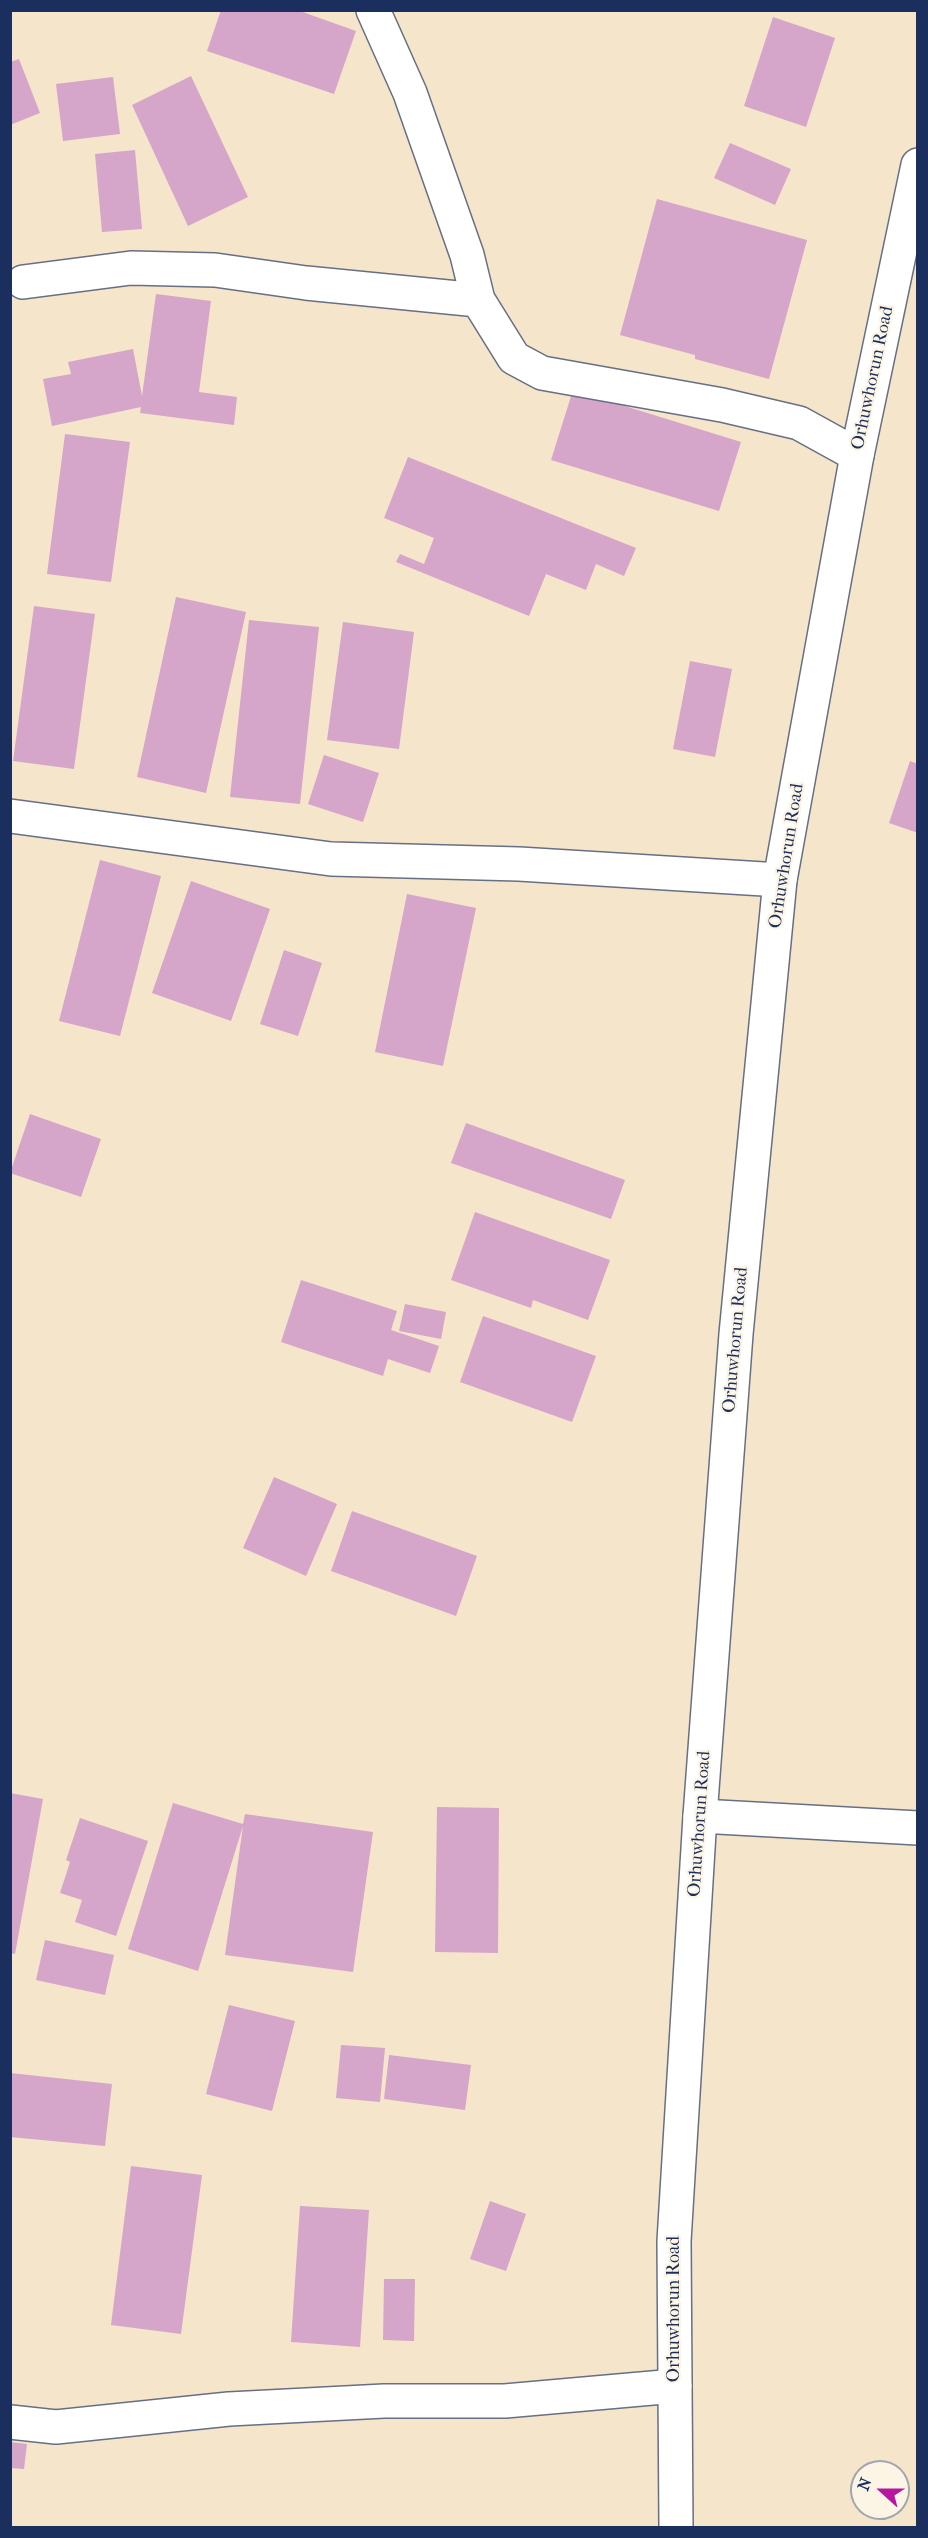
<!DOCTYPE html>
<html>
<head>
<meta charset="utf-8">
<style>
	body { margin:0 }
	#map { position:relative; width:928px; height:2538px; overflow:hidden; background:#f5e5ca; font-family:"IM FELL French Canon",serif }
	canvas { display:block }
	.frame { position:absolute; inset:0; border:12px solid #1b2f5e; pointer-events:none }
	.north { position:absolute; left:850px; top:2460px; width:60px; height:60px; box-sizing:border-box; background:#fcf5e5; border:2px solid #a2a6af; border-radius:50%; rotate:291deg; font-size:16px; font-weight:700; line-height:24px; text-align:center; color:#1b2f5e }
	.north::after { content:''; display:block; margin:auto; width:21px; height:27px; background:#b5179e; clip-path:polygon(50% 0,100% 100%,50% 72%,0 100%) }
</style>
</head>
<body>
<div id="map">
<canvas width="928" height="2538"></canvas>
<div class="frame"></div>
<div class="north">N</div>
</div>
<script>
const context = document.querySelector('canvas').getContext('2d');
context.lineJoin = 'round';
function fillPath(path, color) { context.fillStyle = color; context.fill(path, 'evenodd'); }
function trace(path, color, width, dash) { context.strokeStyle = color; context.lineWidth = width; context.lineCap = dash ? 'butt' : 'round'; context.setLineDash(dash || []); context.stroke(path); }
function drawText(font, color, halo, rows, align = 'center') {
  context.font = font + ' "IM FELL French Canon",serif'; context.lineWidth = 4.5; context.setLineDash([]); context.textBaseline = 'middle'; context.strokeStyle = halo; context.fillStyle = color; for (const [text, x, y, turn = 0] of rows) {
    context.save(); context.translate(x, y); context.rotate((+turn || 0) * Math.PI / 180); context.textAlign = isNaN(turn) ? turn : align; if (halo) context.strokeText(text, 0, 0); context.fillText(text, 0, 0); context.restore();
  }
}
const building = new Path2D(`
	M221,10H297L356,31L334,94L207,51Z
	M773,17L835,38L806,127L744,106Z
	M19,59L40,113L10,125V62Z
	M191,76L248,197L188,226L132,105Z
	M113,77L120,134L63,141L56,84Z
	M730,143L791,169L775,205L714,178Z
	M135,150L142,229L102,232L95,154Z
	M657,199L807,240L769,379L695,359V355L620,335Z
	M156,294L211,301L199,392L237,397L234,425L140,413L141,407L52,426L43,379L71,374L68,362L133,349L142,396Z
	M573,390L741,442L719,511L551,460Z
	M65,434L130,442L111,582L47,574Z
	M408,457L636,548L624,576L596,564L586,590L546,574L529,616L396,562L400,554L424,564L434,538L384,518Z
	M176,597L246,612L206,793L137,777Z
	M34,606L95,614L74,769L13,761Z
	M249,620L319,627L300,804L230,797Z
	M343,622L414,632L399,749L327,740Z
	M690,661L732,669L715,757L673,749Z
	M324,755L379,773L363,822L308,804Z
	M910,761L918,764V833L889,823Z
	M100,860L161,876L120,1036L59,1021Z
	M191,881L270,909L231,1021L152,993Z
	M407,894L476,908L443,1066L375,1052Z
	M284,950L322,963L298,1036L260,1024Z
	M30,1114L101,1139L81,1197L10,1173Z
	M466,1123L625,1180L611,1219L451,1163Z
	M475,1212L610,1260L588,1320L533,1300L531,1308L451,1280Z
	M301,1280L397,1311L391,1330L439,1346L430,1373L388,1359L383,1376L281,1342Z
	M405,1304L446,1312L441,1339L399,1331Z
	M483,1316L596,1356L572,1422L460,1382Z
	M274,1477L337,1504L306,1576L243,1548Z
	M352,1511L477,1556L456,1616L331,1571Z
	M10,1793L43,1799L15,1954L10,1953Z
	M173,1803L243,1824L245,1814L373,1832L353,1972L225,1955L243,1826L198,1971L128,1949Z
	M437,1807L499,1808L498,1953L435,1952Z
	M80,1818L148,1841L116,1936L75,1922L82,1900L60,1893L70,1862L66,1860Z
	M45,1940L114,1955L105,1995L36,1980Z
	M229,2005L295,2021L272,2111L206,2094Z
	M341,2045L385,2048L380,2102L336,2098Z
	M389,2055L471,2065L465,2110L384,2099Z
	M10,2073L112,2084L105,2146L10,2137Z
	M131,2166L202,2175L181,2334L111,2325Z
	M490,2201L526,2214L506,2271L470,2259Z
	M300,2206L369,2210L360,2347L291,2342Z
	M384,2279H415L414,2341L383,2340Z
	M10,2442L27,2444L24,2469L10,2468Z`);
const minor = new Path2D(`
	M373,10L410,93L467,255L478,300L514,358L542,373L722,405L799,423L857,455
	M23,282L131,268L215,270L306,283L478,300
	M10,816L331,859L519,864L780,880
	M700,1816L918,1828
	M10,2422L56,2427L229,2409L384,2401H505L675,2386`);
const tertiary = new Path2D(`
	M676,2528L674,2241L700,1816L736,1334L780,880L857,455L918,165`);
const streetNames = [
	["Orhuwhorun Road",873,378,-78],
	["Orhuwhorun Road",787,856,-81],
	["Orhuwhorun Road",736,1340,-85],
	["Orhuwhorun Road",700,1824,-86],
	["Orhuwhorun Road",675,2309,-90]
];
fillPath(building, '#d6a5ca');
trace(minor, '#676f84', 36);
trace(tertiary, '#676f84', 36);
trace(minor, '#fff', 33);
trace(tertiary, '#fff', 33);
drawText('18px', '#1b2f5e', '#fcf5e5', streetNames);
</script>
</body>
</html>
